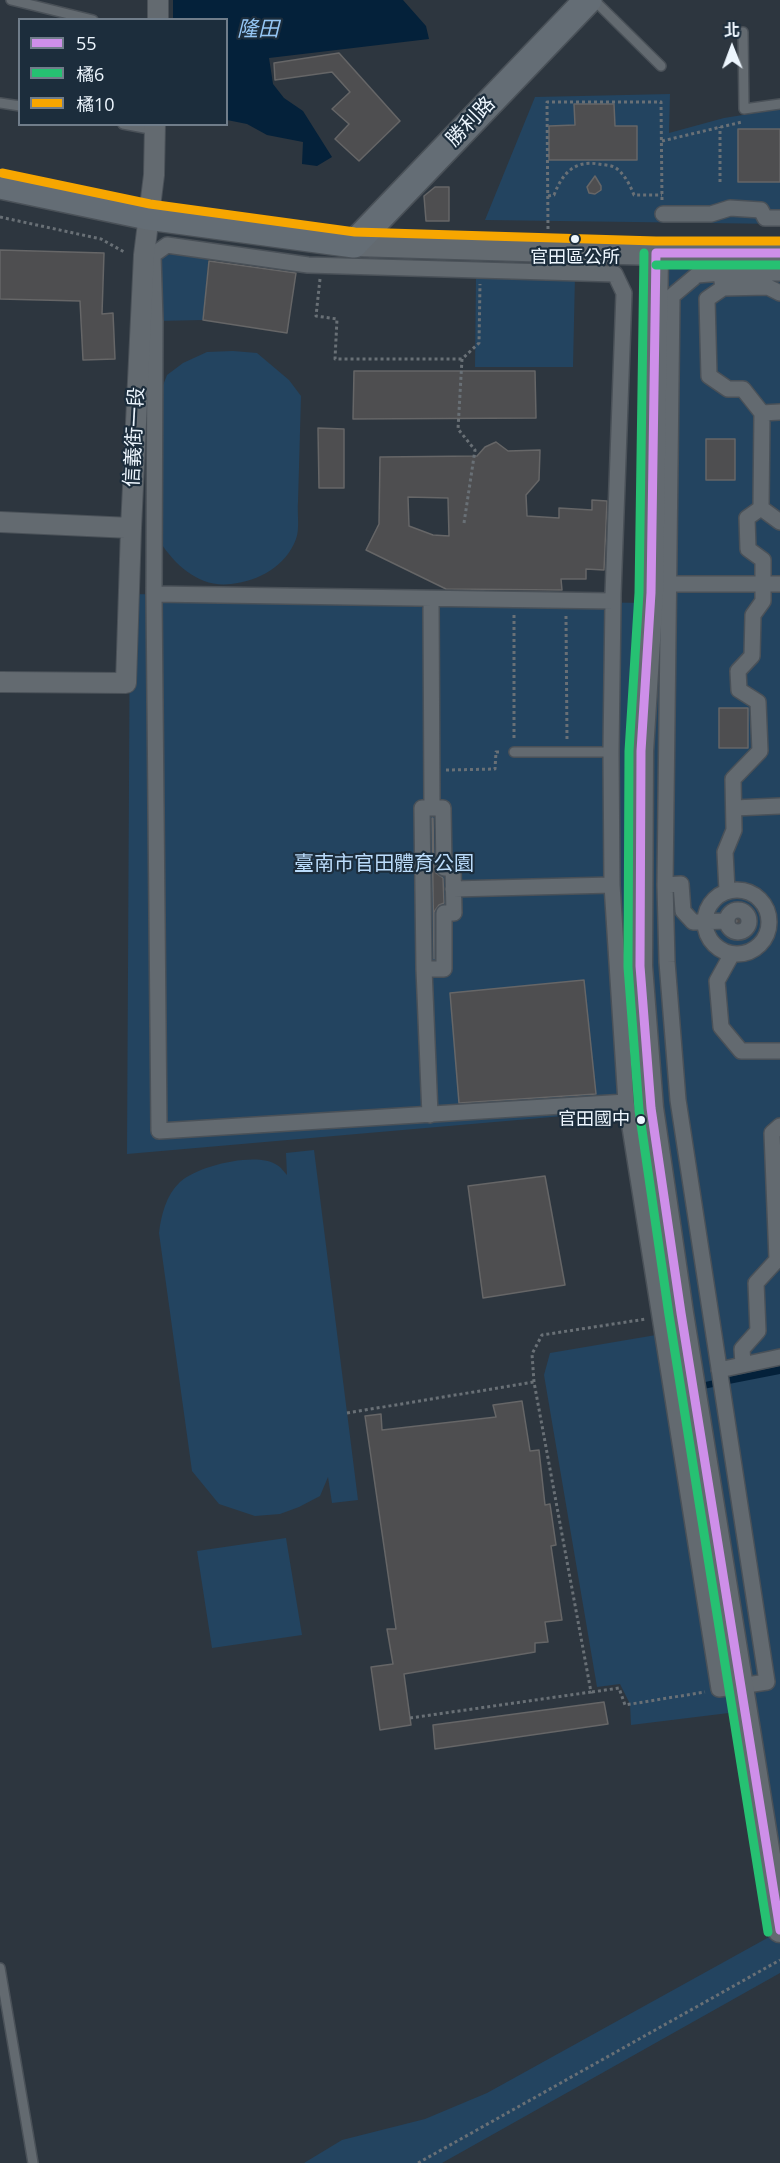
<!DOCTYPE html>
<html>
<head>
<meta charset="utf-8">
<style>
	body { margin:0 }
	#map { position:relative; width:780px; height:2163px; overflow:hidden; background:#2d363f; font-family:"Open Sans","Noto Sans TC",sans-serif }
	canvas { display:block }
	.legend { position:absolute; left:18px; top:18px; width:210px; height:108px; box-sizing:border-box; background:#1c2d3c; border:2px solid #707d8a; margin:0; padding:8px 10px; list-style:none; font-size:18px; color:#edf6fe }
	.legend li { display:flex; align-items:center; gap:12px; height:30px }
	.legend b { width:30px; border:2px solid #707d8a }
	.north { position:absolute; left:702px; top:18px; width:60px; height:60px; -webkit-text-stroke:4px #1c2d3c; paint-order:stroke; rotate:359deg; font-size:16px; font-weight:700; line-height:24px; text-align:center; color:#edf6fe }
	.north::after { content:''; display:block; margin:auto; width:21px; height:27px; background:#edf6fe; clip-path:polygon(50% 0,100% 100%,50% 72%,0 100%) }
</style>
</head>
<body>
<div id="map">
<canvas width="780" height="2163"></canvas>
<ul class="legend">
<li><b style="height:8px;background:#ce8fe9"></b>55</li>
<li><b style="height:8px;background:#26c172"></b>橘6</li>
<li><b style="height:8px;background:#f7a600"></b>橘10</li>
</ul>
<div class="north">北</div>
</div>
<script>
const context = document.querySelector('canvas').getContext('2d');
context.lineJoin = 'round';
function fillPath(path, color) { context.fillStyle = color; context.fill(path, 'evenodd'); }
function trace(path, color, width, dash) { context.strokeStyle = color; context.lineWidth = width; context.lineCap = dash ? 'butt' : 'round'; context.setLineDash(dash || []); context.stroke(path); }
function drawText(font, color, halo, rows, align = 'center') {
  context.font = font + ' "Open Sans","Noto Sans TC",sans-serif'; context.lineWidth = 4.5; context.setLineDash([]); context.textBaseline = 'middle'; context.strokeStyle = halo; context.fillStyle = color; for (const [text, x, y, turn = 0] of rows) {
    context.save(); context.translate(x, y); context.rotate((+turn || 0) * Math.PI / 180); context.textAlign = isNaN(turn) ? turn : align; if (halo) context.strokeText(text, 0, 0); context.fillText(text, 0, 0); context.restore();
  }
}
const green = new Path2D(`
	M670,94L669,133L724,118L780,109V224L485,220L535,97Z
	M209,253L203,320L155,321L153,255Z
	M656,253H780V1870L745,1711L631,1725L630,1704L620,1684L597,1687L544,1375L550,1353L656,1335L621,1111L127,1154L130,594L643,603Z
	M476,275H575L573,367H475Z
	M233,351L257,353L289,380L301,396C300,432 299,467 298,502C297,513 300,529 296,539C286,566 259,581 231,584C200,588 176,566 160,542V393L167,375L183,363L207,352Z
	M314,1150L358,1500L332,1503L328,1477L320,1496L299,1507L280,1514L255,1516L219,1504L192,1471L159,1233C161,1216 166,1195 180,1182C197,1166 257,1151 277,1165C281,1167 284,1172 287,1175L286,1153Z
	M286,1538L302,1635L212,1648L197,1551Z
	M780,1931V1973L442,2163H304L342,2140L425,2119L487,2093Z`);
const water = new Path2D(`
	M173,0H403L426,26L429,39L269,58L273,84L284,98L303,111L332,157L317,166L302,164L303,142L267,135L247,124L227,120L226,20L173,19Z
	M780,1366V1374L693,1391L691,1385Z`);
const building = new Path2D(`
	M339,53L400,121L359,161L335,139L349,124L332,109L350,92L332,72L275,80L274,63Z
	M574,104H614L615,126H637V160H549V126L575,125Z
	M738,129H780V182H738Z
	M595,176L601,186V190L595,194L589,193L587,187Z
	M435,187H449V221H426L424,196Z
	M0,250L104,253L102,314L113,313L115,359L83,360L80,301L0,299Z
	M209,261L296,273L287,333L203,320Z
	M354,371H535L536,418L353,419Z
	M318,428L344,429V488H319Z
	M706,439H735V480H706Z
	M496,442L508,451L540,450L539,480L526,495L527,516L559,518V508L592,510V500L607,501L604,570L586,569V579H561L562,590L446,589L366,550L379,524L380,457L477,456L485,447ZM408,497L448,498L449,536L433,535L409,526Z
	M719,708H748V748H719Z
	M432,818H433L434,868L436,873L443,878L444,903L439,905L434,912V959Z
	M737,912L743,914L747,919L745,927L740,930L733,929L737,921L733,914Z
	M584,980L596,1094L459,1103L450,993Z
	M545,1176L565,1285L483,1298L468,1186Z
	M522,1401L530,1451L539,1450L545,1505L550,1504L556,1545L551,1546L562,1620L545,1622L548,1642L535,1643V1652L404,1674L411,1725L380,1730L371,1667L393,1664L387,1629H396L365,1416L381,1414L382,1430L496,1417L493,1405Z
	M604,1702L608,1724L435,1749L433,1725Z`);
const path = new Path2D(`
	M662,141L742,122
	M720,182V127
	M548,196L554,195C562,174 574,160 598,164C604,165 611,165 616,168C625,175 630,185 634,195H662
	M0,217L101,239L126,253
	M548,229L547,102H661L662,200
	M320,279L316,316L337,319L335,359H462
	M464,523L475,450L458,429L462,359L479,343L480,284
	M514,615V740
	M566,616L567,741
	M446,770L495,769L496,752H501
	M347,1413L534,1382
	M592,1692L619,1688L625,1705L705,1692
	M410,1718L591,1692L534,1382L532,1354L542,1335L646,1319
	M418,2163L780,1960`);
const service = new Path2D(`
	M11,0L93,20
	M594,0L661,66
	M743,32L744,109L780,104
	M0,103L20,106
	M123,124L155,130
	M514,752H611
	M0,1968L33,2163`);
const pedestrian = new Path2D(`
	M663,214H711L730,208L761,210L765,218H780
	M722,282V273H780
	M762,413L780,412
	M761,508L780,522
	M669,584H780
	M154,594L159,1131L626,1102L612,885L611,752L613,601V595L624,293L615,274L308,265L167,245L153,255L155,321L154,594L613,601
	M734,808L780,806
	M665,885L681,884L683,911L693,922L727,921
	M453,889L612,885
	M705 922a32 32 0 1 1 64 0a32 32 0 1 1-64 0Z
	M727,891L725,852L734,830L733,779L760,751L758,702L739,690L738,671L752,656L753,615L763,601V560L748,549L747,518L761,508L762,413L743,389H728L709,376L707,299L723,288L768,287L780,293
	M727 921a11 11 0 1 1 22 0a11 11 0 1 1-22 0Z
	M732,954L717,981L721,1027L741,1051H780
	M424,969L422,808H432
	M626,1102L719,1689L767,1682L678,1100L667,962L665,885L672,296L697,275L722,273
	M430,1115L424,969H444V913H454L453,868H444L443,808H432L431,599
	M743,1364L742,1349L758,1331L756,1283L777,1260L772,1133L780,1126
	M719,1370L780,1357`);
const minor = new Path2D(`
	M158,0V20
	M0,522L131,528L144,255L154,175L155,124
	M0,682L126,683L131,528`);
const tertiary = new Path2D(`
	M354,244L656,253H780
	M656,253L651,593L641,751L640,966L651,1108L681,1313L780,1930`);
const secondary = new Path2D(`
	M0,185L148,216L354,244L588,0`);
const bus1 = new Path2D(`
	M656,253L651,593L641,751L640,966L651,1108L681,1313L780,1930
	M656,253H780`);
const bus2 = new Path2D(`
	M644,253L639,593L629,751L628,967L639,1110L669,1315L768,1932
	M656,265H780`);
const bus3 = new Path2D(`
	M2,173L150,204L355,232L656,241H780`);
const markers = [
	[575,239,5,"#edf6fe"],
	[641,1120,5,"#edf6fe"]
];
const busNames = [
	["官田區公所",575,258],
	["官田國中",630,1120,"right"]
];
const streetNames = [
	["勝利路",471,122,-46],
	["信義街一段",135,437,-87]
];
const parkNames = [
	["臺南市官田體育公園",384,864]
];
const waterNames = [
	["隆田",258,30]
];
fillPath(green, '#234460');
fillPath(water, '#04213a');
fillPath(building, '#4e4e50');
trace(building, '#666667', 1.5);
trace(service, '#4a5158', 12);
trace(pedestrian, '#4a5158', 18);
trace(minor, '#4a5158', 22);
trace(tertiary, '#4a5158', 27);
trace(secondary, '#4a5158', 30);
trace(path, '#697076', 3, [3, 3]);
trace(service, '#636a70', 9);
trace(pedestrian, '#636a70', 15);
trace(minor, '#636a70', 20);
trace(tertiary, '#636a70', 24);
trace(secondary, '#646d75', 27);
trace(bus1, '#ce8fe9', 9);
trace(bus2, '#26c172', 9);
trace(bus3, '#f7a600', 9);
for (const [x, y, r, color] of markers) { const dot = new Path2D(); dot.arc(x, y, r, 0, 2 * Math.PI); context.fillStyle = color; context.fill(dot); trace(dot, '#1c2d3c', 2); }
drawText('18px', '#edf6fe', '#1c2d3c', busNames);
drawText('20px', '#edf6fe', '#1c2d3c', streetNames);
drawText('20px', '#bbdcfb', '#1c2d3c', parkNames);
drawText('italic 21px', '#95c6f4', '#1c2d3c', waterNames);
</script>
</body>
</html>
